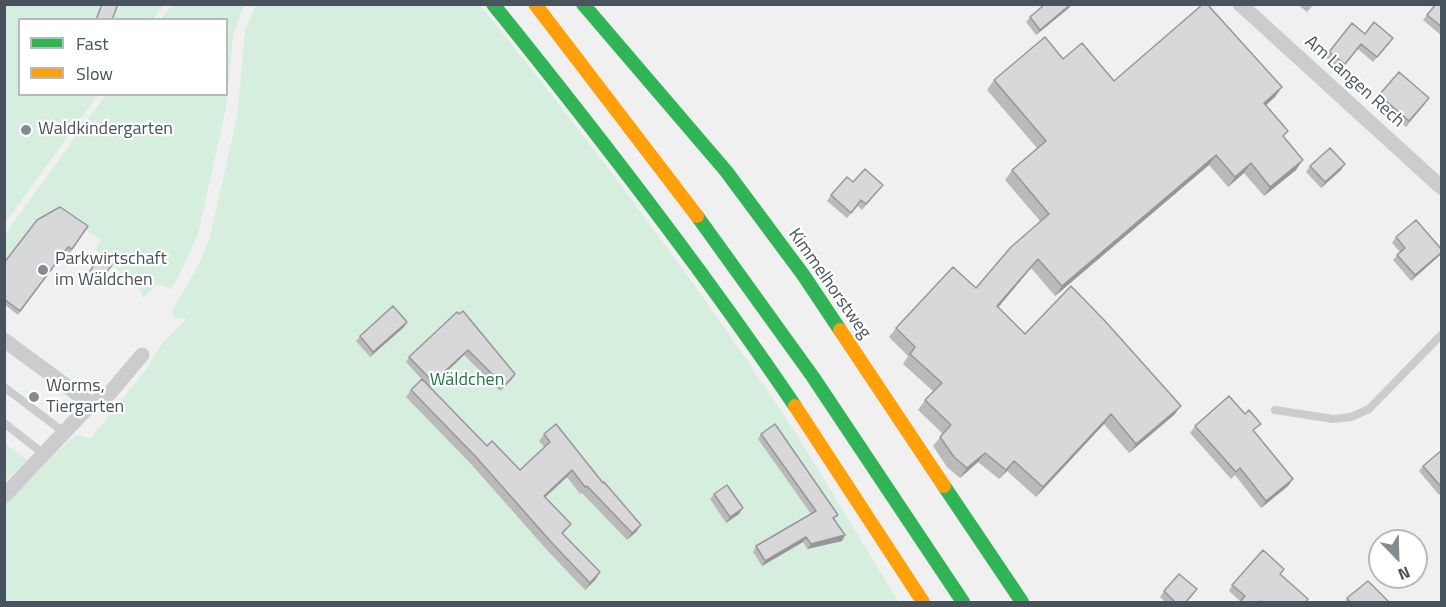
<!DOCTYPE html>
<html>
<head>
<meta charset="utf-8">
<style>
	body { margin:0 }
	#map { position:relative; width:1446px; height:607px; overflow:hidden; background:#f1f0f0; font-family:"Titillium Web",sans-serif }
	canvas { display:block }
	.frame { position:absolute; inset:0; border:6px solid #48535c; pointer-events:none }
	.legend { position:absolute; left:18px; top:18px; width:210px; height:78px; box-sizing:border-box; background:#fff; border:2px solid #b6babe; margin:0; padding:8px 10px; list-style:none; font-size:18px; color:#48535c }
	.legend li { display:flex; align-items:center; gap:12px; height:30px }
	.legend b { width:30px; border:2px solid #b6babe }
	.north { position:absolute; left:1368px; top:529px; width:60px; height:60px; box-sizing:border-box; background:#fff; border:2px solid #b6babe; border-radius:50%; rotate:157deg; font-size:16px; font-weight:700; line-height:24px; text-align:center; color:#48535c }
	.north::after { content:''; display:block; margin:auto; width:21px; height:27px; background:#838a90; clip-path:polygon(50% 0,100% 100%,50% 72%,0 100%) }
</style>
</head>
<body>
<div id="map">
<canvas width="1446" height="607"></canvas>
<div class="frame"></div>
<ul class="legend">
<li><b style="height:8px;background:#30b455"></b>Fast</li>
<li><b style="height:8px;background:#ff9f0a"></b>Slow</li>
</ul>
<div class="north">N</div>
</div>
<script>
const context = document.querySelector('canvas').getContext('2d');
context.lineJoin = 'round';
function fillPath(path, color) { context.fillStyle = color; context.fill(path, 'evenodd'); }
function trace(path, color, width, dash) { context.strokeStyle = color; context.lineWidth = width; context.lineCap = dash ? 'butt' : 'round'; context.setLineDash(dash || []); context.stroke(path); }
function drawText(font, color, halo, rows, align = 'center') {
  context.font = font + ' "Titillium Web",sans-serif'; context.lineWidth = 4.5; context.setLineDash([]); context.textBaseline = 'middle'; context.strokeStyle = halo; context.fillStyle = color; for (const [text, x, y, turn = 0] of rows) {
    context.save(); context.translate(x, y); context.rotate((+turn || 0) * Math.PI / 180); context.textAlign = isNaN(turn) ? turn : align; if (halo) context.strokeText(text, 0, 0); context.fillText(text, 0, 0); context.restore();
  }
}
const green = new Path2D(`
	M256,4L480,5C588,139 693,277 787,420C826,480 861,542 899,602H5V504L72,438L79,435L91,438L147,368L161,345L186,319L174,317L172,311L199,264L210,237L237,117L245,31Z
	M5,5H164L153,19L20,20V94L98,95L5,223Z
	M172,5H244L233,36L226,108L198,234L176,282L170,289L157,284L143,298L141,291L95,249L101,240L58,211L5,264V234L106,95L226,94V20L161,19Z
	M4,443L27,460L5,482H4Z`);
const lane = new Path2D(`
	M4,387L65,433
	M1275,410L1333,419L1351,417L1369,409L1442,334
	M4,423L45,455`);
const street = new Path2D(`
	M1240,4L1442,188
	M4,340L91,404
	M4,496L91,404L109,394L142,355`);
const fast = new Path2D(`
	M493,4C598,134 701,267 795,406
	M583,4L726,171L804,276L840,330
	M697,216L813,377L963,602
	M944,486L1022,602`);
const slow = new Path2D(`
	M535,4L697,216
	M840,330L944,486
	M795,406L923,602`);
const wall = new Path2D(`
	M1297,4H1314L1307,12Z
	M1442,4V36L1423,20L1427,15Z
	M1069,8L1036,35L1026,22L1030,17Z
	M1365,34L1389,44L1373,62L1358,49L1341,70L1325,57L1329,52Z
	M1063,59L1114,81L1275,97L1266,105L1284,137L1296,170L1264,196L1244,173L1228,187L1209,165L1055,296L1031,268L998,307L1025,334L1174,415L1129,453L1104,424L1036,497L1007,471L999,479L978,462L960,478L947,467L933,446L943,434L918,410L925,400L934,392L903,364L908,356L889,337L896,328L976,288L1040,221L1005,180L1012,170L1037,148L987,90L994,80Z
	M1379,95L1425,104L1406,127L1375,101Z
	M1310,166L1341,170L1321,188L1306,172Z
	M853,182L883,185L862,210L858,206L847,218L827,201L831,195Z
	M88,226L70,253L66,250L18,315L4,304V263Z
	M1396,237L1442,250V252L1439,256L1411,281L1393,260L1400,252L1392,243Z
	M100,256L112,265L99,282L88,273Z
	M457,312L515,374L512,379L500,391L464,355L430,387L487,446L520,470L544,447L539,441L544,434L603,483L641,525L636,532L627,540L582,493L580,494L567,477L545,497L571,524L563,534L596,579L585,590L547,550L471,464L406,397L411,390L425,383L406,362L409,357Z
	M407,322L404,327L370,357L356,341L360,336Z
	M1195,426L1255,432L1293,479L1288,486L1261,508L1235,475L1231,479L1190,433Z
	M761,434L838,515L834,519L845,535L842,541L807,549L803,542L762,566L753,552L756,546L811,514L758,439Z
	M1442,450V493L1439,495L1419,471L1423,466Z
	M714,494L739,514L726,523L710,499Z
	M1280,574L1308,599L1306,603H1239L1240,601L1229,591L1232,585Z
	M1197,589L1186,603H1166L1160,597L1164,591Z
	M1347,598L1388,603H1344Z`);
const shadedWall = new Path2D(`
	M1071,4H1072L1069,8L1036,35L1040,30Z
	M1282,87L1275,97L1257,113L1264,103Z
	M1216,155L1209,165L1055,296L1062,286Z
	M1303,160L1296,170L1264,196L1270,187Z
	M1251,163L1244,173L1228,187L1235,177Z
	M1345,164L1341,170L1321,188L1325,182Z
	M1442,252L1439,256L1411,281L1415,275Z
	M1038,259L1031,268L991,316L997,306Z
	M407,322L404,327L370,357L373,352Z
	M468,350L464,355L430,388L433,382Z
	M515,374L512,379L500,391L504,386Z
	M1181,406L1174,415L1129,453L1136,444Z
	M1111,414L1104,424L1036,497L1043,487Z
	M985,453L978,462L960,478L967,468Z
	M1014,461L1007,471L999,479L1006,470Z
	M572,470L567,477L539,503L544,496Z
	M1293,479L1288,486L1261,508L1266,501Z
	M743,508L739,514L726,523L730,517Z
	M641,525L636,532L627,540L632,533Z
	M845,535L842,541L807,549L811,544Z
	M806,537L803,542L762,566L765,561Z
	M600,572L596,579L585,590L590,583Z`);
const building = new Path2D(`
	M102,4H118L112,20H96Z
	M1045,4H1071L1040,30L1030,17Z
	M1203,4H1207L1282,87L1264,103L1288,131L1283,136L1303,160L1270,187L1251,163L1235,177L1216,155L1062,286L1038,259L997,306L1025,334L1071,286L1105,321L1181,406L1136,444L1111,414L1043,487L1014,461L1006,470L985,453L967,468L954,457L940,437L951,425L925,400L942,383L910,354L915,347L896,328L953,267L976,288L1011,247L1049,214L1012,170L1046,141L994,80L1045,37L1063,59L1082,43L1114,81Z
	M1436,4H1442V27L1427,15Z
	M1374,22L1393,38L1377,57L1361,44L1345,64L1329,52L1352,23L1365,34Z
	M1399,72L1429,98L1409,121L1379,95Z
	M1330,148L1345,164L1325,182L1310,166Z
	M865,169L883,185L866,204L861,200L851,213L831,195L847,177L853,182Z
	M60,207L88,226L72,249L68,247L20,311L4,299V263L37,220Z
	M1416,220L1442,250V252L1415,275L1397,255L1405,248L1396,237Z
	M100,256L112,265L101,279L90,271Z
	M393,306L407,322L373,352L360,336Z
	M463,311L515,374L504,386L468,350L433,382L409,357L457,312L459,314Z
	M422,379L487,446L492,441L520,470L550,442L544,434L556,424L603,483L604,482L641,525L632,533L587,486L585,487L572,470L544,496L571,524L562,533L600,572L590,583L552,543L476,457L411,390Z
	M1229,396L1245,414L1249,410L1261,424L1253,430L1293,479L1266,501L1240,468L1236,472L1195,426Z
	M775,424L838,515L833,518L845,535L811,544L806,537L765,561L756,546L816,511L761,434Z
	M1442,450V488L1423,466Z
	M727,485L743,508L730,517L714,494Z
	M1263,550L1284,569L1280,574L1308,599L1305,603H1263L1261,601L1260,603H1239L1245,596L1232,585Z
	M1179,574L1197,589L1185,603H1176L1164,591Z
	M1368,581L1389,602L1351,603L1347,598Z`);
const markers = [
	[26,130,6,"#838a90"],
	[43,270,6,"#838a90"],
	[34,397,6,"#838a90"]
];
const streetNames = [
	["Am Langen Rech",1354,82,42],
	["Kimmelhorstweg",829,284,55]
];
const poiNames = [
	["Waldkindergarten",38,130],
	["Parkwirtschaft",55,260],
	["im Wäldchen",55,281],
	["Worms,",46,387],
	["Tiergarten",46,408]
];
const parkNames = [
	["Wäldchen",467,381]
];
fillPath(green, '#d6eede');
trace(lane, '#caccce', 8);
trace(street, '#caccce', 15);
trace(fast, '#30b455', 14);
trace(slow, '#ff9f0a', 14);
fillPath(wall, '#bababb');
fillPath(shadedWall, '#979799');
fillPath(building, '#d8d8da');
trace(building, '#979799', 1.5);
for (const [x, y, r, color] of markers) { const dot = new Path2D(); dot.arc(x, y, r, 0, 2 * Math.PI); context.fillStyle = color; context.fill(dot); trace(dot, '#fff', 2); }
drawText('18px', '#48535c', '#fff', streetNames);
drawText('18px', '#48535c', '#fff', poiNames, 'left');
drawText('18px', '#1b7a49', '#fff', parkNames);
</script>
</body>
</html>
